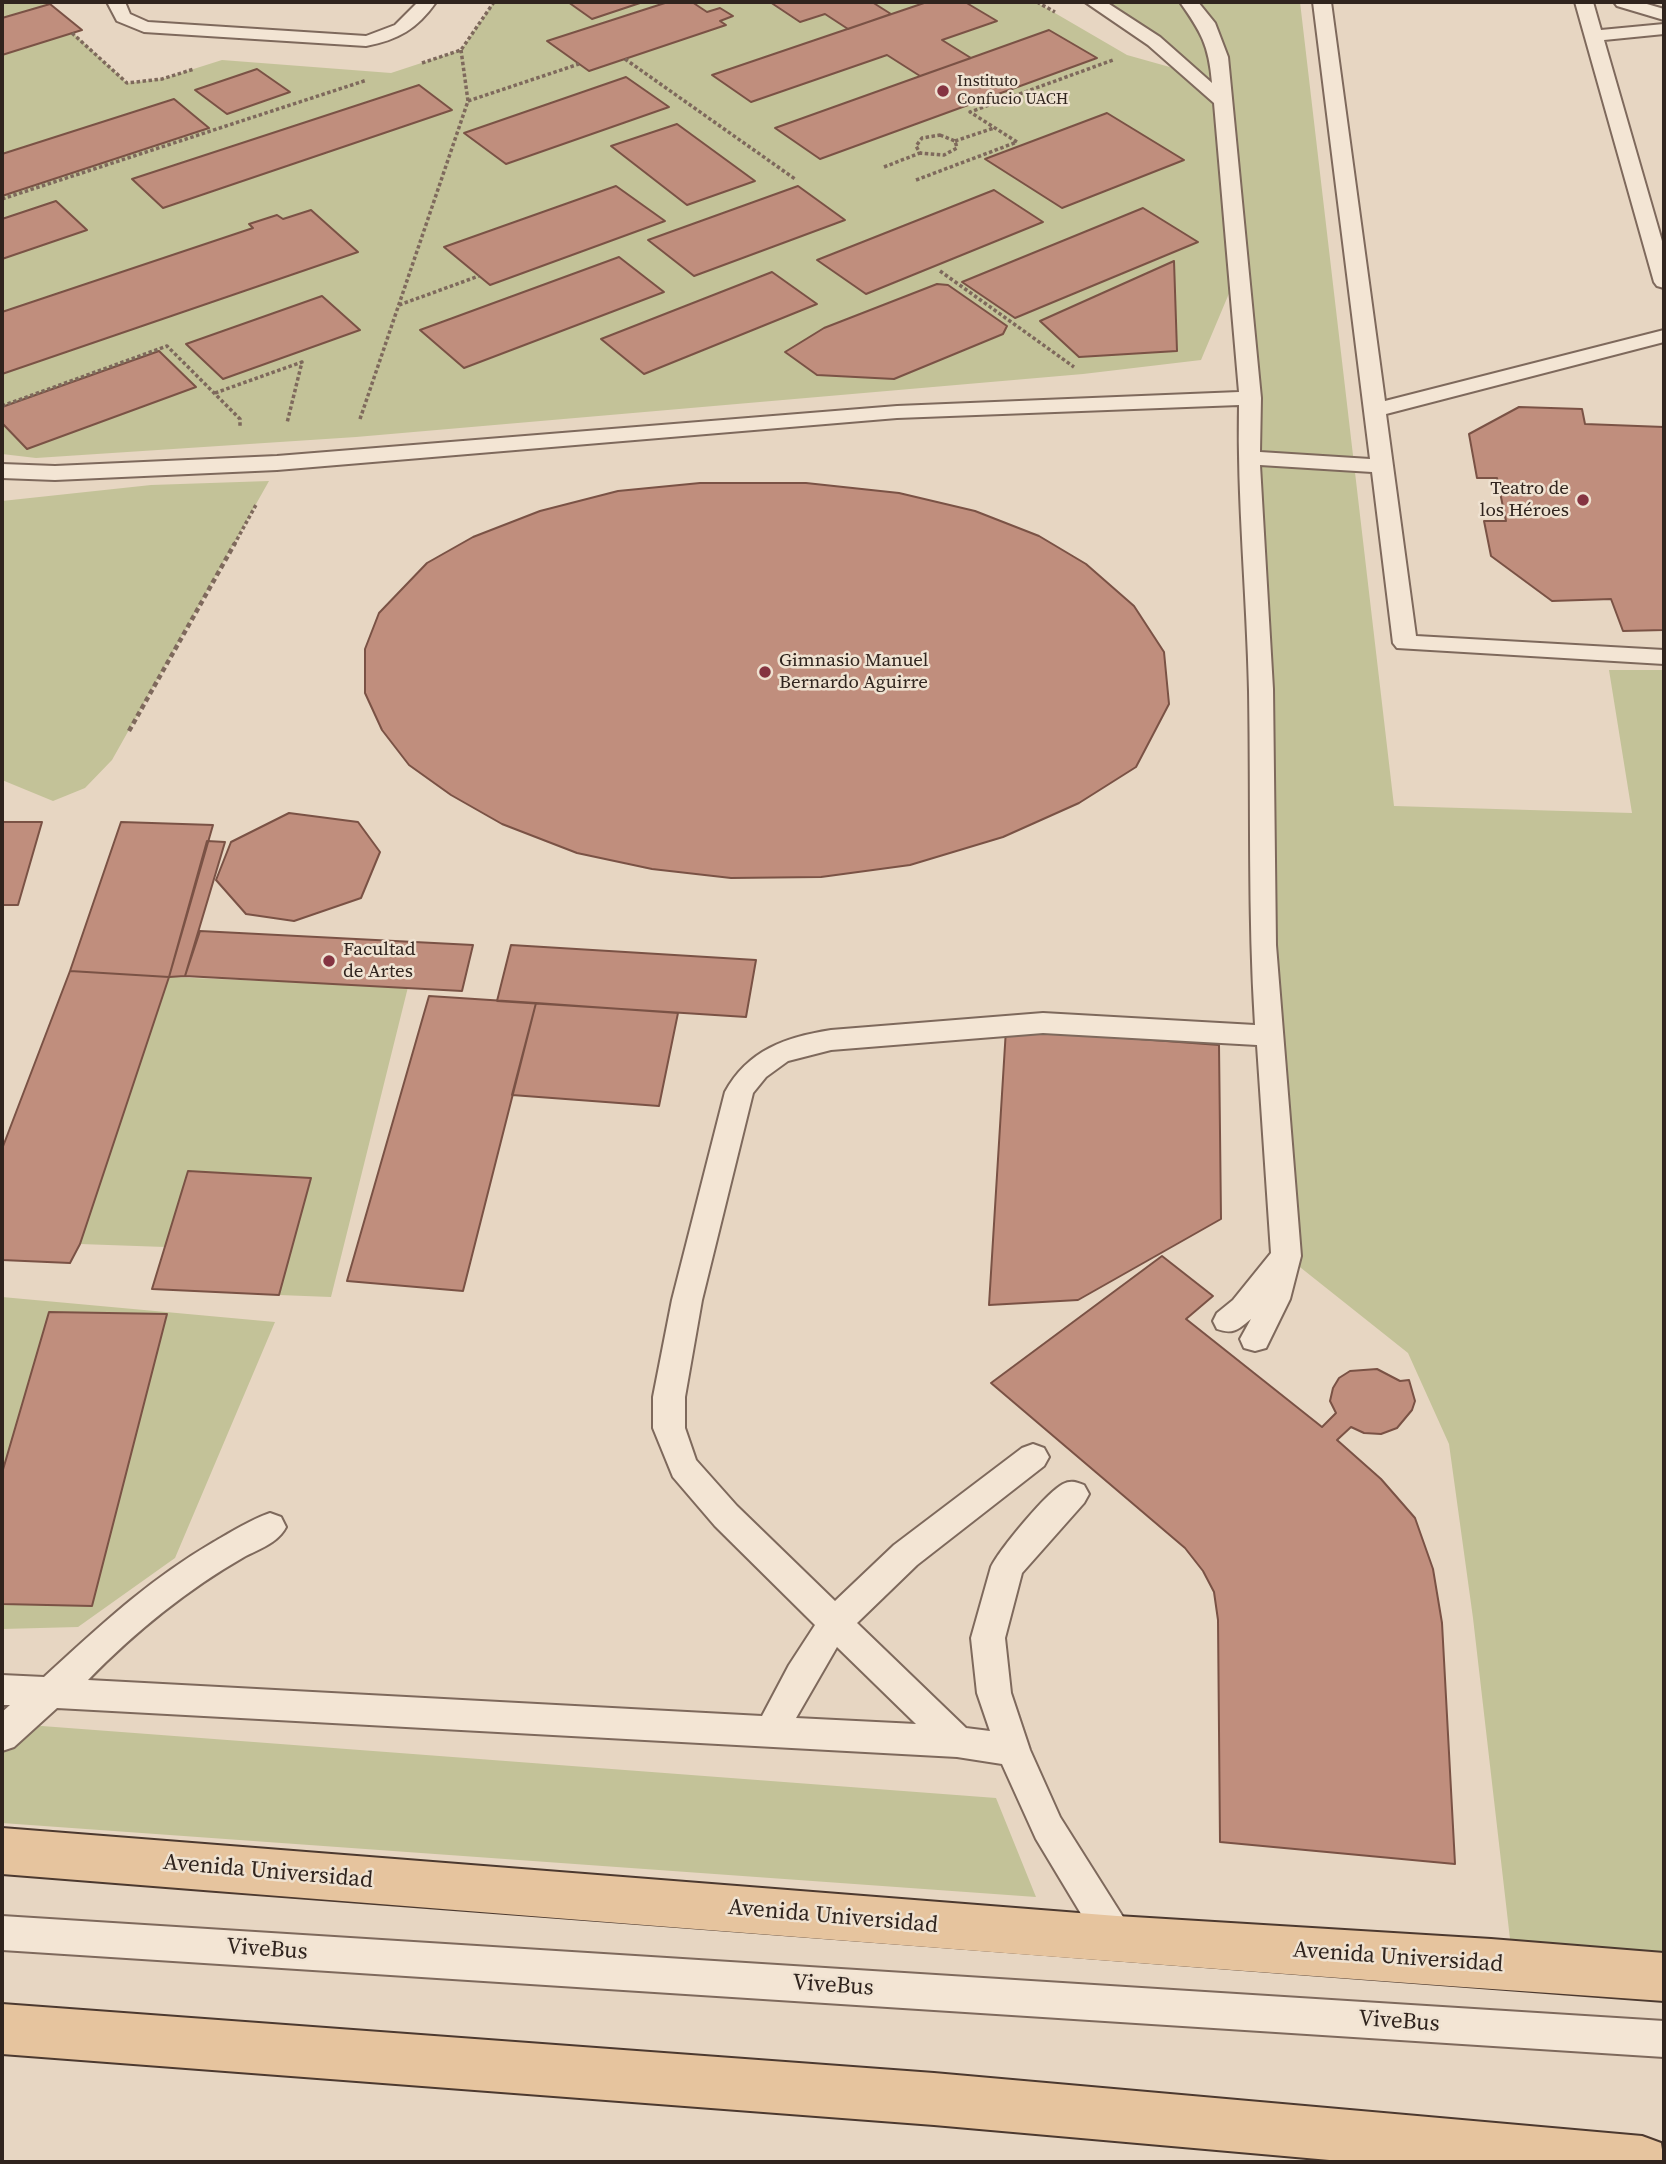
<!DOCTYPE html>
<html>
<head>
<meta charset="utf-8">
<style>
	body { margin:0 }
	#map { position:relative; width:1666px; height:2164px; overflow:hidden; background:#e7d6c2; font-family:"Source Serif 4",serif }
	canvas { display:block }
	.frame { position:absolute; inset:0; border:4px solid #30241e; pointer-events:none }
</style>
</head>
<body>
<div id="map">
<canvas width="1666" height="2164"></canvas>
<div class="frame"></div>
</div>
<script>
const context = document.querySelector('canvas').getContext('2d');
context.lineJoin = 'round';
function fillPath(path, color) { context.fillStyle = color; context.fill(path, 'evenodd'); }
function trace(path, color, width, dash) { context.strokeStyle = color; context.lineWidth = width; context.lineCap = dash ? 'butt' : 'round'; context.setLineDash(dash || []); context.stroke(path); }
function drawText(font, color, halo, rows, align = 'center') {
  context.font = font + ' "Source Serif 4",serif'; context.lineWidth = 5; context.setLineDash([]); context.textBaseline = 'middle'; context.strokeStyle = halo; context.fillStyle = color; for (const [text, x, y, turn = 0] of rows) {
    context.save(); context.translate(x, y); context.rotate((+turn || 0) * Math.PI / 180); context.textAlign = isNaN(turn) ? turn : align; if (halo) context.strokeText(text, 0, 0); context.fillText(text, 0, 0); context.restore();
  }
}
const green = new Path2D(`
	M2,2L50,4L82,30L73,33L127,83L162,79L222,60L391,73L461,50L494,2H1036L1127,55L1191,73L1154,41L1094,2H1300L1394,806L1632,813L1609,670H1664V1976L1513,1965L1473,1618L1449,1444L1408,1353L1286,1256L1238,272L1201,360L1083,374L356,437L36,458L2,454Z
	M269,481L112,760L85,788L53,801L2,780V501L151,485Z
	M169,977L408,987L331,1297L279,1295L310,1178L188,1172L165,1247L80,1244Z
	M2,1297L275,1322L175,1558L78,1627L2,1629Z
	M2,1723L996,1798L1036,1897L2,1823Z`);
const building = new Path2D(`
	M568,2H643L592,19Z
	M668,2H692L707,12L720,8L733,16L720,21L726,25L589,71L547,41Z
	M770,2H872L891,14L848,29L825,14L800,22Z
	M927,2H965L997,21L942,40L971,58L920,76L887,55L751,102L712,75Z
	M50,4L82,30L2,55V18Z
	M1049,30L1097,58L820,159L775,128Z
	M257,69L290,92L227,114L195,90Z
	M626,77L669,107L506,164L464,133Z
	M419,85L452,110L163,208L132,179Z
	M174,99L209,128L2,196V154Z
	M1107,113L1184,160L1062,208L985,159Z
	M677,124L755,181L687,205L611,146Z
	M616,186L665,221L490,285L444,247Z
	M798,186L845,220L694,276L648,240Z
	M994,190L1043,222L866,294L817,260Z
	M56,201L87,230L2,259V219Z
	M1143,208L1198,242L1015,318L962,282Z
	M311,210L358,252L2,374V312L253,228L249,224L277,215L283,219Z
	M619,257L664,292L464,368L420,330Z
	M1174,261L1177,351L1079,357L1040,321Z
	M772,272L817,304L644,374L601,339Z
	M937,284L948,285L1007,326L1003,334L894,379L817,375L785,352L824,328Z
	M322,296L360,330L223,379L186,344Z
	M159,351L196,387L27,449L2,423V407Z
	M1519,407L1582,409L1585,424L1664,427V630L1623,631L1611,599L1552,601L1491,556L1484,521H1506L1497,478H1477L1469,434Z
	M700,483H806L899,493L975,511L1039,536L1086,564L1134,606L1164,652L1169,704L1136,767L1079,803L1003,837L910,865L821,877L731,878L652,869L577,853L502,824L451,795L409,765L382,730L365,693V649L379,613L427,563L473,537L540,511L618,491Z
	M289,813L358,822L380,852L361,898L294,921L246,914L216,880L231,842Z
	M2,822H42L18,905H2Z
	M121,822L213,825L169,977L70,971Z
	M207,841L225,842L185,976L169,977Z
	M200,931L473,945L462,991L185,976Z
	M511,945L756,960L746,1017L497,1001Z
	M70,971L169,977L80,1244L70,1263L2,1260V1149Z
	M429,996L536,1003L463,1291L347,1281Z
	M536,1003L678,1013L659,1106L512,1095Z
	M1006,1029L1219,1045L1221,1219L1078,1300L989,1305Z
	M188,1171L311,1178L279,1295L152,1289Z
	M1162,1256L1213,1296L1186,1319L1322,1427L1336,1413L1330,1401L1333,1388L1339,1378L1350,1371L1377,1369L1400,1381L1409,1380L1415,1401L1412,1410L1397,1428L1381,1434L1364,1433L1351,1427L1337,1440L1381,1479L1415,1518L1433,1569L1442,1623L1455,1864L1220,1842L1218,1620L1214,1592L1203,1571L1185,1548L991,1383Z
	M49,1312L167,1314L92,1606L2,1604V1473Z`);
const pathFar1 = new Path2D(`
	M1037,2L1055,12
	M72,33L127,83L162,79L194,69
	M625,59L795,179
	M422,63L461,50L494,2
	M468,101L579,64
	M940,135L955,141L957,148L944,155L920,153L916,146L922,138Z
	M955,141L994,128
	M884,167L920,153
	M916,180L1017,142L970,112L1113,60
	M2,199L367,80
	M940,271L1074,367
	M399,305L479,276
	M215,393L302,362L287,423
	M2,406L167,346L240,419V426
	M360,419L468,101L461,50
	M234,545L257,503`);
const path = new Path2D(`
	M129,731L235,543`);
const lane = new Path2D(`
	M107,2H125L130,14L148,22L366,36L395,25L418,2H436C417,29 398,40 366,46L144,32L117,21Z
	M1085,2H1106L1160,37L1212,83C1209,45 1201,32 1180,2H1198L1215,23L1228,57L1261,398L1260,452L1370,459L1313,2H1331L1385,401L1664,330V342L1386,414L1416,636L1664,650V664L1397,648L1393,643L1372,472L1260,465L1273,689L1276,945L1301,1256L1290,1299L1266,1348L1255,1351L1244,1348L1240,1339L1251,1319C1239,1329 1233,1335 1217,1329L1213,1321L1217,1313L1233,1300L1271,1253L1257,1045L1043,1033L831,1050L788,1061L766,1077L753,1093L702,1300L685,1397V1428L696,1460L737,1506L835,1601L894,1545L1022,1448L1033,1444L1044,1448L1049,1457L1044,1466L917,1565L857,1623L966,1728L990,1731L977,1693L971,1638L991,1567C1000,1549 1046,1493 1063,1484C1071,1480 1076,1482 1084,1485L1089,1494L1084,1503L1022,1573L1005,1638L1011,1693L1030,1750L1060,1817L1130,1928L1135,1940L1130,1952L1117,1957L1104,1952L1036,1839L1002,1764L957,1757L57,1708L14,1747L2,1751V1712L10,1705H2V1675L44,1677C100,1626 146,1582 212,1543C231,1532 250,1520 270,1513L281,1517L286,1527C278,1543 259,1549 244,1557C185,1591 135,1632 88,1680L762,1716L789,1665L815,1625L715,1526L673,1477L653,1428V1397L672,1300L725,1092C748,1050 786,1037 831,1030L1043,1013L1255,1025C1248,914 1251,803 1249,691C1247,596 1237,500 1239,405L897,418L277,470L55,480L2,478V464L55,466L277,456L897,406L1239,392L1214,103L1148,45ZM837,1647L916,1724L796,1718Z
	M1575,2H1593L1601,30L1664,24V34L1604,40L1664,248V288L1657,286L1654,282Z
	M1614,2H1640L1664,9V20L1617,6Z
	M2,1916L1664,2021V2057L2,1950Z`);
const primary = new Path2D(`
	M2,1828L1117,1916L1491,1939L1664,1953V2001C1110,1963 556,1918 2,1874Z
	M2,2004L934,2073L1642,2136L1661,2143L1664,2162H1352L934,2125L2,2054Z`);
const markers = [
	[943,91,7,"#853441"],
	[1583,500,7,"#853441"],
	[765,672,7,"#853441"],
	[329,961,7,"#853441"]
];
const farPoinames = [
	["Instituto",957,82],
	["Confucio UACH",957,100]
];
const poiNames = [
	["Teatro de",1569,489,"right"],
	["los Héroes",1569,511,"right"],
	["Gimnasio Manuel",779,661],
	["Bernardo Aguirre",779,683],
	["Facultad",343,950],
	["de Artes",343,972]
];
const nearStreetnames = [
	["Avenida Universidad",268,1872,5],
	["Avenida Universidad",833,1917,5],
	["ViveBus",267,1950,4],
	["Avenida Universidad",1398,1958,4],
	["ViveBus",833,1986,4],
	["ViveBus",1399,2022,4]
];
fillPath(green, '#c3c298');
fillPath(building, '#c08e7d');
trace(building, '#7a5245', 2);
trace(lane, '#7e695c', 4);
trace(primary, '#4c392f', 4);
trace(pathFar1, '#7e695c', 3.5, [3.5, 2.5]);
trace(path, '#7e695c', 4.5, [5, 3.5]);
fillPath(lane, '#f3e5d4');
fillPath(primary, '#e6c49e');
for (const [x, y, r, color] of markers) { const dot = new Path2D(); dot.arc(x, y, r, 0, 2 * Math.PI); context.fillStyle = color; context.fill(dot); trace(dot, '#efe2d1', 2.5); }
drawText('16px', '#30241e', '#efe2d1', farPoinames, 'left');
drawText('19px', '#30241e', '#efe2d1', poiNames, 'left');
drawText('23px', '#30241e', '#efe2d1', nearStreetnames);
</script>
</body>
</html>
